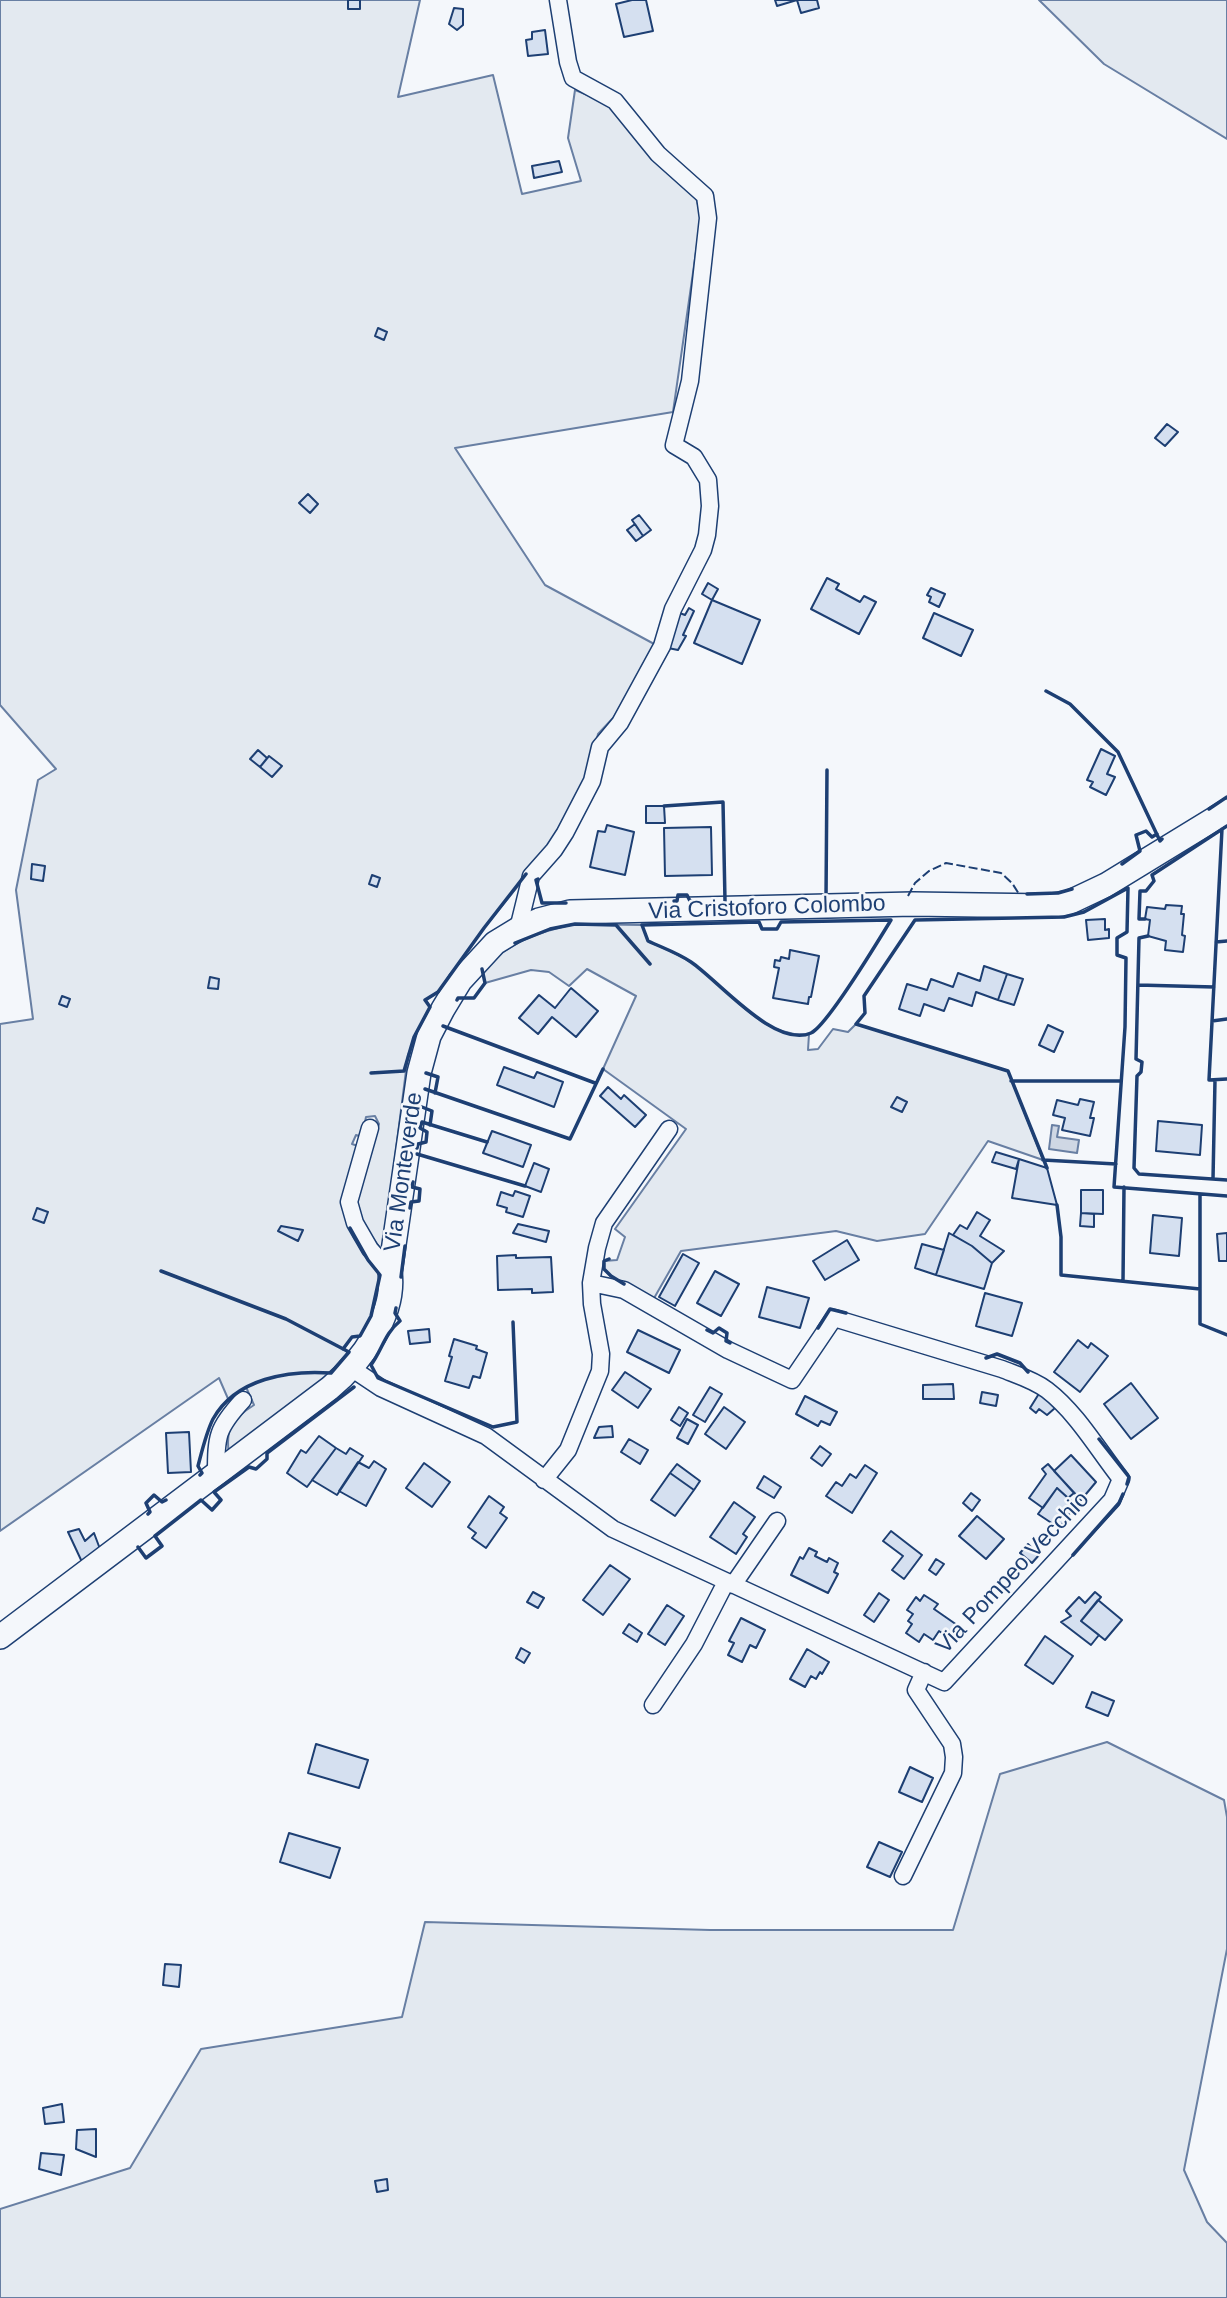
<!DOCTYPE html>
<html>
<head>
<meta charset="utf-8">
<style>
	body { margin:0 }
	canvas { display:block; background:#f4f7fb }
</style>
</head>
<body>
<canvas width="1227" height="2298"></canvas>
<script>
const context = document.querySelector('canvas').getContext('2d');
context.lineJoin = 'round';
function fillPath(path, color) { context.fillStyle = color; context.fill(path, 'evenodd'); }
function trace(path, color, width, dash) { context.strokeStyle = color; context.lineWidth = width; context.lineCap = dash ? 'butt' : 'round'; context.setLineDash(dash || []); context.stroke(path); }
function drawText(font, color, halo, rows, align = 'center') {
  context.font = font + ' Helvetica,sans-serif'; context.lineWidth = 5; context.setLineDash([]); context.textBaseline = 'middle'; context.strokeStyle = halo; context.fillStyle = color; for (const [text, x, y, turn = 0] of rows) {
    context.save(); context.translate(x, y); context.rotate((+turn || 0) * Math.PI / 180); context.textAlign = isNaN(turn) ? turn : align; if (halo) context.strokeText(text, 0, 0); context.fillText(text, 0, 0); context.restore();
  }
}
const green = new Path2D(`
	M0,0H420L398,97L493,75L522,194L581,181L568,138L575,90L613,105L696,197L701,217L673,412L455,448L545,585L656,645L614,717L598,734L588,777L543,855L484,928L438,992L426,1000L430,1007L408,1055L383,1252C371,1235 356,1220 358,1198L379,1124L375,1116L366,1117L362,1137L356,1135L352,1144L358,1146L345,1217L354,1238L380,1275L371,1316L360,1336L352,1337L344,1349L349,1352L331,1373L229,1455C225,1427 232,1419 254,1405L246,1387L229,1401L219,1378L0,1531V1024L33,1019L16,890L38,780L56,769L0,705Z
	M1039,0H1227V139L1104,64Z
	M575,924L642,925L648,941C663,948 678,954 692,963C729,988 760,1039 809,1034L808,1050L818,1049L833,1029L848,1032L856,1024L1008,1071L1043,1160L988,1141L925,1234L877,1241L836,1231L681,1251L653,1300L611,1276L604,1269V1261L617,1260L625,1237L615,1229L686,1129L603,1069L636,996L587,969L569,986L549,972L531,970L485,983L482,969C511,942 537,932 575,924Z
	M1107,1742L1224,1800L1227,1817V1949L1184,2170L1207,2222L1227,2243V2298H0V2209L130,2168L201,2049L402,2017L425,1922L710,1930H953L1000,1774Z`);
const water = new Path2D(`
	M1052,1125L1059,1126L1057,1137L1079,1140L1077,1153L1049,1149Z`);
const building = new Path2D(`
	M348,0H360V9H348Z
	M632,0H646L653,31L624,37L616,4Z
	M775,0H817L819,8L801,13L797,0L777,6Z
	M454,8L463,9V25L457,30L449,24Z
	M545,30L548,54L528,56L526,40L532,39V32Z
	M559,161L562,172L534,178L532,166Z
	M378,328L387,332L384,340L375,336Z
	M1167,424L1178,432L1165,446L1155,438Z
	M308,494L318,504L310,513L299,503Z
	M639,515L651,530L643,536L632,520Z
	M635,524L643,536L636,541L627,530Z
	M827,578L839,584L836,589L860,602L864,596L876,602L859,634L811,609Z
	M708,583L718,589L712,600L702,594Z
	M931,588L945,594L939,607L929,602L931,597L927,595Z
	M712,600L760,620L742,664L694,643Z
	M689,608L694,611L683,635L686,636L678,650L668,648L677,612L685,615Z
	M934,613L973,630L961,656L923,638Z
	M1101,749L1115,756L1107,774L1115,777L1106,795L1090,787L1093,782L1087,780Z
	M258,750L267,758L260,767L250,759Z
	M269,756L282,766L272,777L260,767Z
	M646,806H664L665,823H646Z
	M607,825L634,832L625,875L590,867L598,831L605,832Z
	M711,827L712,875L665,876L664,828Z
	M32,864L45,866L43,881L31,879Z
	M372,875L380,878L377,887L369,884Z
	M1166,905L1182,906L1181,914H1184L1182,935L1185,936L1183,952L1165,950L1166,941L1148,936L1150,920L1145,919L1147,907L1165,909Z
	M1105,919V930L1109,929V938L1088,940L1086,920Z
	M790,950L819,956L811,997H809L808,1004L773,998L779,968L774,967L775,960L780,961L781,957L789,959Z
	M984,966L1007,974L998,1000L976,992L972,1006L949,998L944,1011L924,1004L920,1016L899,1009L907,984L927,990L931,979L953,987L958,973L980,981Z
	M1007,974L1023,979L1014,1005L998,1000Z
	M210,977L219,979L218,989L208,988Z
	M571,988L598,1011L576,1037L552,1017L538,1034L519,1018L539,995L555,1008Z
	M62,996L70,999L67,1007L59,1004Z
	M1048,1025L1063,1032L1054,1052L1039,1045Z
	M504,1067L534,1078L537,1072L563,1082L554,1107L497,1085Z
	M608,1087L621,1099L624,1095L646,1115L635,1127L600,1096Z
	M897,1097L907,1102L902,1112L891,1107Z
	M1080,1099L1094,1102L1090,1118H1094L1090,1136L1062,1130L1065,1118L1053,1115L1057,1100L1078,1105Z
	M1158,1121L1202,1125L1200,1155L1156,1151Z
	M492,1131L531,1145L523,1167L483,1153Z
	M996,1152L1019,1159L1016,1169L992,1162Z
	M1019,1159L1047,1168L1057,1205L1012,1198Z
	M534,1163L549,1169L541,1192L525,1186Z
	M1081,1190H1103V1214L1081,1213Z
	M515,1191L530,1196L523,1217L506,1212L507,1208L497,1205L501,1192L513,1196Z
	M37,1208L48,1212L44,1223L33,1219Z
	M977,1212L990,1220L980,1236L1004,1251L992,1263L972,1246L953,1235L960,1225L967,1229Z
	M1081,1213L1094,1214V1227L1080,1226Z
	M1153,1215L1182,1218L1179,1256L1150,1253Z
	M518,1224L549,1231L546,1242L513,1233Z
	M281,1226L303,1230L298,1241L278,1231Z
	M949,1233L972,1246L992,1263L984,1289L936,1275Z
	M1227,1233V1261H1219L1217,1234Z
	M847,1240L859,1260L825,1280L813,1261Z
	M922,1244L944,1250L936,1275L915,1268Z
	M683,1254L699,1263L675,1306L659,1297Z
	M516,1255V1258L551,1257L553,1292L532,1293V1289L498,1290L497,1256Z
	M715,1271L739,1284L721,1316L697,1303Z
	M767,1287L809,1298L800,1328L759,1317Z
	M985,1293L1022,1303L1012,1336L976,1326Z
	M429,1329L430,1342L410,1344L408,1331Z
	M638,1330L680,1350L669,1373L627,1352Z
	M454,1339L477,1346L476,1349L487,1353L480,1378L473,1376L469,1388L445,1381L452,1357L449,1356Z
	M1078,1340L1088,1348L1091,1343L1108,1356L1080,1392L1054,1372Z
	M625,1372L651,1389L638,1408L612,1390Z
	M1131,1383L1158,1418L1131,1439L1104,1404Z
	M953,1384L954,1399H923V1385Z
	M710,1387L722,1394L705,1422L693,1415Z
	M982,1392L998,1395L996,1406L980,1403Z
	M1040,1392L1055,1408L1047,1415L1039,1409L1036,1413L1030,1408Z
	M805,1396L837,1412L830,1425L821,1421L818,1426L796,1414Z
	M679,1407L688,1413L680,1426L671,1420Z
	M724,1407L745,1422L726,1449L705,1434Z
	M687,1419L698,1425L688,1444L677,1438Z
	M612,1426L613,1437L594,1438L599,1427Z
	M189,1432L191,1472L168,1473L166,1433Z
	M319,1436L336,1448L307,1487L287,1473L301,1450L306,1453Z
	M629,1439L648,1450L640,1464L621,1452Z
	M820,1446L831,1454L822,1466L811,1458Z
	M336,1448L346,1454L350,1448L363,1456L337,1495L312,1480Z
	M1071,1455L1096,1482L1081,1500L1054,1471Z
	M374,1461L386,1469L366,1506L339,1491L358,1462L369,1468Z
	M424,1463L450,1482L432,1507L406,1488Z
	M677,1464L700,1481L694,1490L670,1473Z
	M1048,1464L1074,1493L1068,1498L1057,1488L1043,1508L1029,1498L1046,1474L1042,1469Z
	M865,1465L877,1473L852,1513L826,1496L836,1482L842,1486L850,1474L856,1478Z
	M670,1473L694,1490L675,1516L651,1500Z
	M764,1476L781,1487L774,1498L757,1488Z
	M1057,1488L1076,1505L1059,1528L1038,1514Z
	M971,1493L980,1500L972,1511L963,1503Z
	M489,1496L504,1507L500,1513L507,1518L486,1548L472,1538L476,1533L468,1527Z
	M734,1502L755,1517L743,1534L747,1537L736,1554L710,1537Z
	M977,1516L1004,1539L986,1559L959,1536Z
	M79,1529L85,1541L94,1533L100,1549L82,1562L68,1532Z
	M891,1531L922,1555L904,1579L892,1570L903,1556L883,1541Z
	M1028,1544L1039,1555L1032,1563L1020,1553Z
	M809,1548L817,1552L815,1556L827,1562L829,1558L838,1563L834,1572L838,1574L828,1593L791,1575L800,1557L803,1559Z
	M936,1559L944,1564L936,1575L929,1570Z
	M610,1565L630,1579L603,1615L583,1600Z
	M533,1592L544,1598L538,1608L527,1602Z
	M1095,1592L1101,1597L1081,1621L1099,1635L1091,1645L1061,1622L1071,1616L1066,1611L1079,1597L1085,1603Z
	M879,1593L889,1600L874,1622L864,1615Z
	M924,1595L938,1604L934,1609L957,1625L949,1638L939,1631L933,1640L924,1634L919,1642L906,1633L912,1624L908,1621L913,1614L907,1610L916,1597L920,1601Z
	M1098,1600L1122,1620L1105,1640L1081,1621Z
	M667,1605L684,1616L665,1645L648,1634Z
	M741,1618L765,1630L756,1648L750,1645L742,1662L728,1655L734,1643L729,1641Z
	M629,1624L642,1633L637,1642L623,1633Z
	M1045,1636L1073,1656L1053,1684L1025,1665Z
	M521,1648L530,1653L524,1663L516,1658Z
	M807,1649L829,1662L822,1674L820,1672L816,1679L811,1676L805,1687L790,1679Z
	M1092,1692L1114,1701L1108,1716L1086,1707Z
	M316,1744L368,1760L359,1788L308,1773Z
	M910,1767L933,1778L922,1802L899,1792Z
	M289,1833L340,1848L330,1878L280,1862Z
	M879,1842L902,1852L890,1877L867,1867Z
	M165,1964L181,1965L179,1987L163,1985Z
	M62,2104L64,2122L45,2124L43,2108Z
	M96,2129V2157L76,2149L77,2130Z
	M41,2153L64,2155L61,2175L39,2169Z
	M387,2179L388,2190L377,2192L375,2181Z`);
const street = new Path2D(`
	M518,929L531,876L554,850L565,833L592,781L600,747L620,723L662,646L673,609L703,550L707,535L710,506L708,480L694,457L674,445L690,381L708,218L705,196L658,154L615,101L573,78L568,62L558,0
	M370,1128L349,1202L355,1223L370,1249L390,1272
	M591,1283L597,1248L604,1223L669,1129
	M351,1368L381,1388L486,1436L613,1529L944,1682L1112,1500L1121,1479C1098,1450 1077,1413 1047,1390C1034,1380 1017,1375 1002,1369L834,1318L792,1380L728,1350L624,1290L591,1283L592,1304L601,1354L600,1371L568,1450L544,1480
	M216,1474C216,1436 217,1428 243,1400
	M733,1585L777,1521
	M653,1705L694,1644L726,1582
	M903,1876L953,1773L954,1757L952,1744L916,1690L924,1672`);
const secondary = new Path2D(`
	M0,1637L330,1388C361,1362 396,1315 390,1272L419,1073L429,1036L443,1009L460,981L495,943L518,929L539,920L570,912L913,904L1046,906L1068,903L1106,885L1227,811`);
const fence = new Path2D(`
	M908,896L915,883L929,871L946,863L1001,873L1012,883L1019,894`);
const wall = new Path2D(`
	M1046,691L1070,704L1118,752L1160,841L1162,839
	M664,806L723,802L725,901
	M1209,809L1227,797
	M1222,829L1209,1080L1227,1079
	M1122,864L1140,851L1136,835L1146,831L1152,837L1157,834
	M538,879L536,880L542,903H566
	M1027,894L1058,893L1072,889
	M826,898L827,770
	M674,901H677L678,895H687L690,901H693
	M1145,919H1139L1140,891H1146L1154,881L1152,875L1227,826
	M891,920C878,941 828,1025 811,1033C775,1049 719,981 691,962C678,953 663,948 648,941L642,925L759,922L762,929H777L781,922Z
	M1148,936L1139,938L1136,1059L1142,1062L1141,1072L1137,1076L1134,1168L1139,1174L1227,1180
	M1216,942L1227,941
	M515,943L550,929L575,924L616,925L650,964
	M1138,985L1214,987
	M457,1000L458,998H474L485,983L482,969
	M1212,1021L1227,1019
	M443,1026L595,1083
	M371,1073L404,1071L414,1037L430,1007L425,1000L438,992L484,928L526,874
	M426,1073L438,1077L435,1093
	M1011,1081H1121
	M425,1089L570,1139L603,1069
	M422,1107L432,1111L430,1125
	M417,1148L418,1144L426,1142L427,1132L420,1128L422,1122L487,1142
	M417,1154L525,1186
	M1043,1160L1116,1164
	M1047,1168L1008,1071L856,1024L865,1013L864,996L915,920L1064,917L1084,912L1128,888L1127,932L1117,938V955L1126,958L1125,1027L1114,1187L1227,1196
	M1213,1179L1215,1080
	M1200,1194V1324L1227,1335
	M1057,1205L1061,1237V1275L1200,1289
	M410,1208L411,1202L419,1201L420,1189L412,1187L413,1182
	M609,1259L604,1261V1269L611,1276L624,1284
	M161,1271L286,1319L349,1352L331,1373C289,1370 236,1378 213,1419C206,1433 202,1451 198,1466L202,1473L200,1475
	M401,1277L405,1246
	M1123,1281L1124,1187
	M396,1308L395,1313L400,1321C385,1333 382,1350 371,1365L378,1378L493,1427L517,1422L513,1322
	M818,1328L830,1309L846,1313
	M707,1330L713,1333L719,1328L727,1333L726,1341L730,1343
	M343,1349L352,1337L360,1336L371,1316L380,1275L368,1260L350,1228
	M986,1358L997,1354L1020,1363L1028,1372
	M1099,1439L1129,1477L1127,1484
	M148,1514L150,1512L146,1503L154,1495L162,1502L166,1500
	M138,1547L146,1558L162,1546L155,1536L201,1500L212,1510L221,1500L214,1492L249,1467L256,1469L267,1459V1453L354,1387
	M1073,1555L1119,1503L1123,1494`);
const streetNames = [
	["Via Cristoforo Colombo",767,908,-2],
	["Via Monteverde",404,1172,-82],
	["Via Pompeo Vecchio",1013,1573,-47]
];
fillPath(green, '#e3e9f0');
trace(green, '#687fa3', 2);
fillPath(water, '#cfd7e4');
trace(water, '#687fa3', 2);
fillPath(building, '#d5e0f0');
trace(building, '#1d3f73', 2);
trace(street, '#1d3f73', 19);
trace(secondary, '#1d3f73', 26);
trace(street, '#f4f7fb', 16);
trace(secondary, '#f4f7fb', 23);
trace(fence, '#1d3f73', 2, [9, 3.5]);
trace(wall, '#1d3f73', 3.5);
drawText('23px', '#1d3f73', '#f4f7fb', streetNames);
</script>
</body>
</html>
